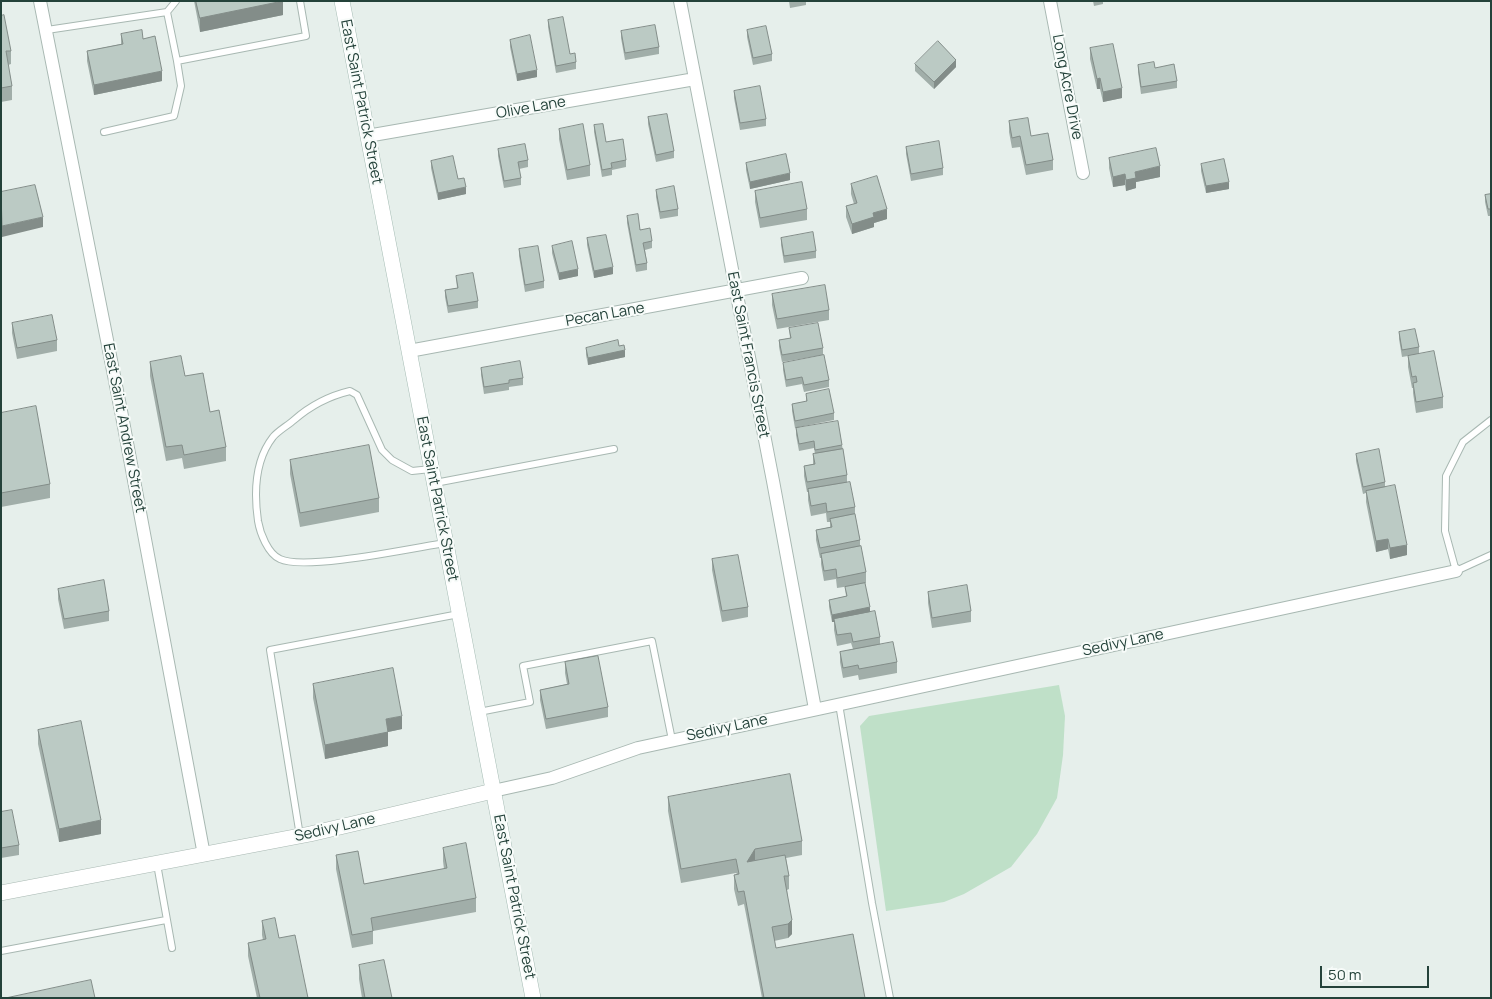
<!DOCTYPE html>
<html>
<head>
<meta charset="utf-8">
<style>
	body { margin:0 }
	#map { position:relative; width:1492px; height:999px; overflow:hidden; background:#e6efeb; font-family:Manrope,sans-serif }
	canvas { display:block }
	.frame { position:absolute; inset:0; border:2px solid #24423a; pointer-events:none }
	.scale { position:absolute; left:1320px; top:966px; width:109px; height:22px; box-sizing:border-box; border:2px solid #24423a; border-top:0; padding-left:6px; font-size:15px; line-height:18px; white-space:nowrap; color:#24423a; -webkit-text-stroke:4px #f7fbf9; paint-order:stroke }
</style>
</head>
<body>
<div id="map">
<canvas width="1492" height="999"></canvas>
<div class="frame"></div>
<div class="scale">50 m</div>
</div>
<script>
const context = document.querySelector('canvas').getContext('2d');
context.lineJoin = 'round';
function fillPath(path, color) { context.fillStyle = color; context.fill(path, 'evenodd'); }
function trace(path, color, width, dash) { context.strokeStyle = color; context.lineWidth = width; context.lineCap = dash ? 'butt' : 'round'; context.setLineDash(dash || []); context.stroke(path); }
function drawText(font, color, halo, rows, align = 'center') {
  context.font = font + ' Manrope,sans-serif'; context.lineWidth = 4; context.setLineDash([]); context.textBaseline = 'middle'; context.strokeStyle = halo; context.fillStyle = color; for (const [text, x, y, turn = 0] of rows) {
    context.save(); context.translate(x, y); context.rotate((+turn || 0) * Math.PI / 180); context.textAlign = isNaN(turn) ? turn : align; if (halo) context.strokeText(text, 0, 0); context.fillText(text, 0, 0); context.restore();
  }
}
const green = new Path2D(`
	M1059,685L1065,716L1063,755L1057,798L1037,834L1011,867L964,894L944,902L886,911L860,726L869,716Z`);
const service = new Path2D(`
	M167,12L177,61L306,36L300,1
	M47,30L167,12L176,1
	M104,132L174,116L181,86L177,61
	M1491,420L1463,442L1446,476L1445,531L1456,571L1491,555
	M431,469L412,471L392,460L382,450L357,395L350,391C329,396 310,406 294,420C287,426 278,431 273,437C255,460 254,493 258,521C260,533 268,554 280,559C304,571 413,548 445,543
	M435,483L614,449
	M839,704L872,903L890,998
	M479,712L530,702L523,666L652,641L672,740
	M300,836L270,650L459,614
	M157,864L172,948
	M1,951L166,920`);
const minor = new Path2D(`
	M40,1L122,416L204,855
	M680,1L773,481L815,709
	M1050,1L1083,173
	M367,136L695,79
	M409,351L802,278
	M493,791L552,778L638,748L1456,571`);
const tertiary = new Path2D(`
	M1,893L310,834L493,791`);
const secondary = new Path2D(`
	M342,1L533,998`);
const wall = new Path2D(`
	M194,1H283V15L200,32Z
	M789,1H806V5L790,8Z
	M1093,1H1103V4L1094,6Z
	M1,16L11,51V64L8,65L12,86V100L1,102Z
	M548,20L570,54L576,62V69L556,73L548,27Z
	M747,30L772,54V61L753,65L747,37Z
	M621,31L659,47V54L625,60L621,38Z
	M121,34L143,39L162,81L94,95L87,61V51L121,44Z
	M510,40L537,77L517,81L510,47Z
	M1090,48L1122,98L1103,102L1100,89H1097L1090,59Z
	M915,64L956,67L934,89L915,71Z
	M1138,65L1155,68L1177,81V88L1141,94L1138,72Z
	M734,91L766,119V126L740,130L734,98Z
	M648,117L674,151V158L656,162L648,124Z
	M1009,121L1031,136L1053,160V170L1026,175L1020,147L1012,148L1009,132Z
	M594,125L606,142L626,160V167L612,170V175L602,177L594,132Z
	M559,129L590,165V176L567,180L559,139Z
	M906,147L943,168V175L911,181L906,154Z
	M498,149L528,160V167L519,169L521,178V185L504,188L498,156Z
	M1109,158L1160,177L1136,182V188L1126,191L1125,185L1113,187L1109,168Z
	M431,161L458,179L466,194L438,200L431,168Z
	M746,163L790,180L750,189L746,170Z
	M1201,164L1229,189L1206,193L1201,171Z
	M851,184L887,219L874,223V227L852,234L846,217V206L854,204L851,194Z
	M656,190L678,209V216L660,219L656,197Z
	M755,191L807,209V220L760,228L755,202Z
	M1491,194V216H1488L1485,202V195Z
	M627,216L652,241V248L645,250L647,263V270L636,272L627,223Z
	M587,238L613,274L594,278L587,245Z
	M781,238L816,251V258L784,263L781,245Z
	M552,246L578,276L559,280L552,253Z
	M519,249L544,281V288L525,292L519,256Z
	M456,276L478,301V308L448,313L445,297V290L457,288Z
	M772,294L829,310V320L777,329L772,305Z
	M12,323L57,340V351L17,359L12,333Z
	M789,328L823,348V355L782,362L779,347V340L790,338Z
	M1399,332L1419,347V354L1402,357L1399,339Z
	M619,346L625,357L588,365L586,355V348Z
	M1408,356L1443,397V408L1416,413L1413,393V388H1412L1408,367Z
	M150,362L185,376L210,412L226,447V461L184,469L182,458L166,461L150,376Z
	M783,363L829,380V387L804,392L802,384L786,387L783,370Z
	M481,368L523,378V385L509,387V390L484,394L481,375Z
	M806,394L834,413V420L799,427L842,445L847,475V482L855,507V514L860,540V547L866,572V583H865L870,612L880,637V644L897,662V673L859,680L858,675L843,678L840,662V652L853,649L851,643L837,646L834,630V622H832L829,607V600L846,596L845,587L850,586L837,588L836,579L824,581L821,564V558H820L816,540V530L830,527V522H827L826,513L811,516L808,500V492H807L804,476V466L813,464V454H815L814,448L799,451L796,435V428H795L792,411V404L806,402Z
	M1,413L50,484V498L1,507Z
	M1356,454L1385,482V487L1407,555L1390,559L1388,549L1376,552L1366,502V493L1363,494L1356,461Z
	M290,460L379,498V512L300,527L290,474Z
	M712,559L748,607V617L722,622L712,570Z
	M58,589L109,611V621L64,629L58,599Z
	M928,592L971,611V622L932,628L928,603Z
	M565,662L608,707V717L546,729L540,700V690L567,684L565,673Z
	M313,684L402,729L388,732V746L325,759L313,698Z
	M38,730L101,834L59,842L38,744Z
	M668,797L802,841V855L786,858L789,876V889L787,890L792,934L788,938L774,941L776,948L865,998H762L744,904L738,906L734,889V875L737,874L736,873L681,883L668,811Z
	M1,812L19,845V855L1,858Z
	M443,848L476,898V912L373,931V944L352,948L336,869V855L364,884L444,869L443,861Z
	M262,921L279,938L308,998H257L248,956V943L263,940L262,935Z
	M359,965L392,998H362L359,979Z`);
const shadedWall = new Path2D(`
	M283,1V15L200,32V18Z
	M956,60V67L934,89V82Z
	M537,70V77L517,81V74Z
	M162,71V81L94,95V85Z
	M1100,78V89H1097V79Z
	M1122,88V98L1103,102V92Z
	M1160,166V177L1136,182V188L1126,191V180L1135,172Z
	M790,173V180L750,189V182Z
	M1125,174V185L1113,187V177Z
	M1229,182V189L1206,193V186Z
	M466,187V194L438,200V193Z
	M887,209V219L874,223V227L852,234V224L873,213Z
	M43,217V227L2,237V226Z
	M613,267V274L594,278V271Z
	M578,269V276L559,280V273Z
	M625,350V357L588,365V358Z
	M1388,539V549L1376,552V541Z
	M1407,545V555L1390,559V548Z
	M870,607V614L834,619V622H832V615Z
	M402,716V729L388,732V746L325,759V745L386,719Z
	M101,820V834L59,842V829Z
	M755,849V863L747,862Z
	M792,920V934L788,938V924Z`);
const building = new Path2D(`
	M196,1H283L200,18Z
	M4,15L11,51H6L12,86L1,88V16Z
	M563,17L570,54L575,53L576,62L556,66L548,20Z
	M655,25L659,47L625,53L621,31Z
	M766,26L772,54L753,58L747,30Z
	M142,30L143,39L155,36L162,71L94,85L87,51L123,44L121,34Z
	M530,35L537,70L517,74L510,40Z
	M938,41L956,60L934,82L915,64Z
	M1113,44L1122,88L1103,92L1100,78L1097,79L1090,48Z
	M1154,62L1155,68L1174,64L1177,81L1141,87L1138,65Z
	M760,86L766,119L740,123L734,91Z
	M667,114L674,151L656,155L648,117Z
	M1028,118L1031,136L1048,133L1053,160L1026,165L1020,136L1012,138L1009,121Z
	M583,124L590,165L567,170L559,129Z
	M603,124L606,142L623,139L626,160L611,163L612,168L602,170L594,125Z
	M939,141L943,168L911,174L906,147Z
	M525,144L528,160L518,162L521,178L504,181L498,149Z
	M1156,148L1160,166L1135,172L1136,178L1126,180L1125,174L1113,177L1109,158Z
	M786,154L790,173L750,182L746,163Z
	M453,156L458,179L464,178L466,187L438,193L431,161Z
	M1224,159L1229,182L1206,186L1201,164Z
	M877,176L887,209L873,213L874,217L852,224L846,206L857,203L851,184Z
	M802,182L807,209L760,218L755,191Z
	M35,185L43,217L2,226L1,192Z
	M674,186L678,209L660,212L656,190Z
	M1491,194V209H1488L1485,195Z
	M638,214L640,230L650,228L652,241L643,243L647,263L636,265L627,216Z
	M813,232L816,251L784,256L781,238Z
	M606,235L613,267L594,271L587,238Z
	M572,241L578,269L559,273L552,246Z
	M538,246L544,281L525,285L519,249Z
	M473,273L478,301L448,306L445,290L458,288L456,276Z
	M825,285L829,310L777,319L772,294Z
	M52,315L57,340L17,348L12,323Z
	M818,323L823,348L782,355L779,340L791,338L789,328Z
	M1415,329L1419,347L1402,350L1399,332Z
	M618,340L619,346L624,345L625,350L588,358L586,348Z
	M1434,351L1443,397L1416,402L1413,383L1417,382L1416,376L1412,377L1408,356Z
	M824,355L829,380L804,385L802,377L786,380L783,363Z
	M181,356L185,376L203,373L210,412L219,410L226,447L184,455L182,445L166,447L150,362Z
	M520,361L523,378L509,380V383L484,387L481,368Z
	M829,389L834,413L795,421L792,404L807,401L806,394Z
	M36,406L50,484L1,493V413Z
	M838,421L842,445L815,450L814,441L799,444L796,428Z
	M369,445L379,498L300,513L290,460Z
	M843,449L847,475L807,482L804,466L815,464L813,454Z
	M1379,449L1385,482L1363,487L1356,454Z
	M850,482L855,507L827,512L826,503L811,506L808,489Z
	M1395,485L1407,545L1390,548L1388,539L1376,541L1366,491Z
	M855,514L860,540L820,548L816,530L832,527L830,519Z
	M861,546L866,572L837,578L836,569L824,571L821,554Z
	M738,555L748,607L722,611L712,559Z
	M104,580L109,611L64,619L58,589Z
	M865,583L870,607L832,615L829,600L847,596L845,587Z
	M967,585L971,611L932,618L928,592Z
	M875,611L880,637L853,642L851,633L837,635L834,619Z
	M893,642L897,662L859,669L858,665L843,668L840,652Z
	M598,656L608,707L546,719L540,690L569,684L565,662Z
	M393,668L402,716L386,719L388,732L325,745L313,684Z
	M81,721L101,820L59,829L38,730Z
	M790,774L802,841L755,849L747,862L785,855L789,876H784L792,920L788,924L772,927L776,948L853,934L865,998H764L744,891L738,892L734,875L739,874L736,859L681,869L668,797Z
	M12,810L19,845L1,848V812Z
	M466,843L476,898L371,918L373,931L352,935L336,855L358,851L364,884L447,868L443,848Z
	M275,918L279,938L295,935L308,998H260L248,943L266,939L262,921Z
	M384,960L392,998H365L359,965Z
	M91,980L95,998H6Z`);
const streetNames = [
	["Long Acre Drive",1067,87,79],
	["East Saint Patrick Street",361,102,79],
	["Olive Lane",531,108,-10],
	["Pecan Lane",605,315,-10],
	["East Saint Francis Street",748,355,79],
	["East Saint Andrew Street",124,428,79],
	["East Saint Patrick Street",437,499,79],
	["Sedivy Lane",1123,643,-12],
	["Sedivy Lane",727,728,-12],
	["Sedivy Lane",335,828,-13],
	["East Saint Patrick Street",514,897,79]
];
fillPath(green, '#bfe0c8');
trace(service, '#a8b8b2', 8);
trace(minor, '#a8b8b2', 14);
trace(tertiary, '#a8b8b2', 16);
trace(secondary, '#a4bbb3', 16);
trace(service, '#fff', 6);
trace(minor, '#fff', 12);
trace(tertiary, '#fff', 15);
trace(secondary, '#fff', 15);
fillPath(wall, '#a1aea9');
fillPath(shadedWall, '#838d89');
fillPath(building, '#bbcac4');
trace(building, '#838d89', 1);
drawText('15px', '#24423a', '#f7fbf9', streetNames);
</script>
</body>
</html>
